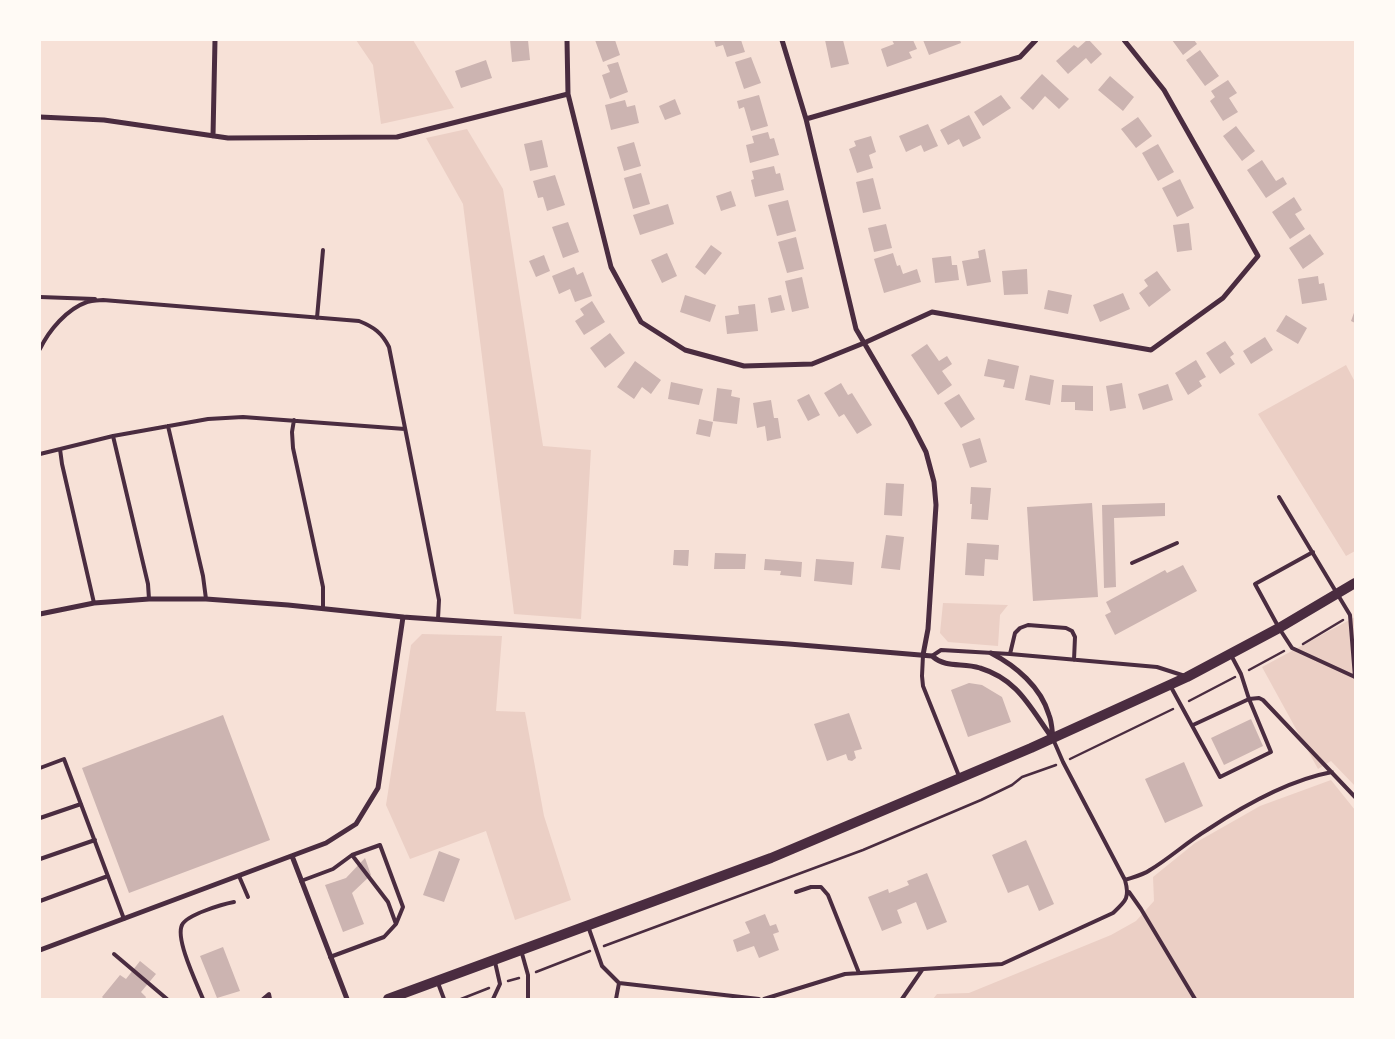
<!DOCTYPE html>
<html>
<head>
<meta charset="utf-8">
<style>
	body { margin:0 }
	#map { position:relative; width:1395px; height:1039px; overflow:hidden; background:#f7e1d7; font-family:Lato,sans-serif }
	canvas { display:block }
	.frame { position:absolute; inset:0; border:41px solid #fffaf5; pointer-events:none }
</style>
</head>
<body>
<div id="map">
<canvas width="1395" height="1039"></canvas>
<div class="frame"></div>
</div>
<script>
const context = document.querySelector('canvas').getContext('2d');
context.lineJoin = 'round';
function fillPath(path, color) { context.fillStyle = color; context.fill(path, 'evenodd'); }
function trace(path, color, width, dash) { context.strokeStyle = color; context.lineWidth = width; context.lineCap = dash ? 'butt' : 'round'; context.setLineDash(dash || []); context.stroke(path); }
const green = new Path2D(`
	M356,40H413L454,108L381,124L373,65Z
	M467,129L503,189L543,446L591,450L581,619L514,614L463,204L426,138Z
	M1346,365L1355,382V551L1346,556L1258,414Z
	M943,603L1008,605L1000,615L998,646L948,642L940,633Z
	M1355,617V786L1331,761L1318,769L1262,667Z
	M422,634L502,636L496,711L525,712L544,816L571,900L515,920L486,831L410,859L386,805L411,645Z
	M1331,780L1355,810V999H933L937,994L969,993L1111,935L1136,921L1154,901L1153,877L1195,843L1260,806Z`);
const building = new Path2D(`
	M510,40H528L530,60L512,62Z
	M595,40H615L620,55L603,62Z
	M714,40H741L745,52L727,57L723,45L716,47Z
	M825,40H843L849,64L831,68Z
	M892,40H913L917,49L909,52L912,58L887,67L881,49L894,44Z
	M923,40H960L961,43L929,55Z
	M1087,40H1089L1102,54L1091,64L1086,58L1068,74L1056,61L1074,45L1078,48Z
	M1172,40H1194L1197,44L1183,55Z
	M1200,50L1219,76L1205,86L1186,60Z
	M751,57L761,83L744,89L735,62Z
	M486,60L492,78L461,88L455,71Z
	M618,62L628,92L610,99L602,75L610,72L607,65Z
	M1042,74L1069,99L1059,109L1045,96L1033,110L1020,98Z
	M1110,76L1134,97L1123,111L1098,90Z
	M1228,80L1237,93L1229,98L1238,112L1223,121L1210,101L1215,97L1211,91Z
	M759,95L768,126L751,131L744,107L739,109L737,101Z
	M1001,95L1011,108L983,126L974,112Z
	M675,99L681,114L665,120L659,106Z
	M625,100L627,107L635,105L639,123L611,130L605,105Z
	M969,115L981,138L963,147L959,139L948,145L940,130Z
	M1138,117L1152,136L1136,148L1121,129Z
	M928,124L938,146L924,152L921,145L906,152L899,136Z
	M1236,126L1255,151L1242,161L1223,136Z
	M768,132L770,139L774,138L779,155L750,163L746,145L754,143L752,136Z
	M871,136L876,152L869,155L873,168L857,173L849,149L856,146L854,141Z
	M542,140L548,167L530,171L524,144Z
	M634,142L641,166L624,171L617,147Z
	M1158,144L1174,172L1158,181L1142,153Z
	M1262,160L1276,181L1283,177L1287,184L1266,198L1247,170Z
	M774,166L776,174L780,173L784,190L755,197L751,180L754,179L752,171Z
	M641,173L650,204L633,209L624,178Z
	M555,175L565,205L547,211L543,197L538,198L533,181Z
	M873,178L881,209L863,213L856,182Z
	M1180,179L1194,208L1177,217L1162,188Z
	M731,191L736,206L721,211L716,196Z
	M1294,197L1302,210L1295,214L1305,229L1290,239L1272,212Z
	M788,200L796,231L777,236L768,205Z
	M668,204L674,224L640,235L633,215Z
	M568,222L579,252L563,258L552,227Z
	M1189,223L1192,250L1177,252L1173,225Z
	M886,224L892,248L874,252L868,228Z
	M1310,234L1324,254L1303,269L1289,248Z
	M796,237L804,269L787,273L778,242Z
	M711,245L722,253L705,275L695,267Z
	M985,249L991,282L967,286L962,261L979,258L978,251Z
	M667,253L677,276L662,283L651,260Z
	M893,253L897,266L900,265L903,274L917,269L921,282L884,293L874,259Z
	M544,255L550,271L536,277L529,261Z
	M951,256L952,265H957L959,280L935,283L932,258Z
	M574,267L577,275L583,272L592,296L575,302L570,289L559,294L552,276Z
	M1027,269L1028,294L1004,295L1002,271Z
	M1157,271L1171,290L1149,307L1139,293L1148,286L1144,280Z
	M1318,276L1319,284L1324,283L1327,300L1302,304L1298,279Z
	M802,277L809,308L792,312L785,281Z
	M1048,290L1072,295L1068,314L1044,309Z
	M1123,293L1130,309L1100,322L1093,305Z
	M685,295L716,305L710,322L680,312Z
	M781,295L785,310L771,313L768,298Z
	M592,301L605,322L584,335L575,321L584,315L580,309Z
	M755,304L758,331L727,334L725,316L739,314L738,306Z
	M1355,310V323L1351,321Z
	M1286,315L1307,328L1298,344L1276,331Z
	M610,333L625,353L605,368L590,348Z
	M1265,337L1273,350L1251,364L1243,351Z
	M1225,341L1234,354L1230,357L1235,364L1220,374L1206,353Z
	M927,344L939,361L947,356L952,364L942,371L952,385L938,395L911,355Z
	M988,359L1019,366L1014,389L1003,387L1005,380L984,376Z
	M1196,360L1206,377L1199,381L1202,386L1188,395L1175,373Z
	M635,361L661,380L651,394L642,387L634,399L617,387Z
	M1030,375L1054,380L1050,405L1025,400Z
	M671,382L703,389L699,405L668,399Z
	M841,383L848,395L852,393L872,425L857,434L844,414L839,417L824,393Z
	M1122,383L1126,408L1110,411L1106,386Z
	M1168,384L1173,400L1143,410L1138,394Z
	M1062,385L1093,386V411L1075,410V402H1061Z
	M717,388L732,390L731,396L740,398L737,424L713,421Z
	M809,394L820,415L808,421L797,400Z
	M959,394L975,419L961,428L944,403Z
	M771,400L774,418H778L781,438L767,441L765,426L757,428L753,403Z
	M699,419L713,422L710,437L696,434Z
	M980,438L987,462L970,468L962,444Z
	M886,483L904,484L902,516L884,515Z
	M971,487L991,488L988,520L971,519L972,504H970Z
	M1092,503L1098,597L1033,601L1027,507Z
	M1165,503V516L1114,518L1116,587L1104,588L1102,505Z
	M886,535L904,537L900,570L881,568Z
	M967,543L999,545L998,560L985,559L984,576L965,575Z
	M674,550H689L688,566L673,565Z
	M715,553L746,554L745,569H714Z
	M765,559L802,562L801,577L780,575L781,571L764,570Z
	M816,559L854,562L852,585L814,581Z
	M1183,565L1197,591L1115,635L1105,615L1111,612L1106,602L1165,570L1167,573Z
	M969,683L982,685L1002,697L1011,722L968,737L951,690Z
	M849,713L862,749L854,751L856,758L852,761L848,760L846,754L827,761L814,724Z
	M223,715L270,840L129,893L82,768Z
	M1251,719L1263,746L1224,765L1211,738Z
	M1184,762L1203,806L1165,823L1145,779Z
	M1026,840L1054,904L1039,911L1028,885L1008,893L992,855Z
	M439,851L460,859L444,902L423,895Z
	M365,858L371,875L352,893L364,924L343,932L325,885L346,878Z
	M927,873L947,922L927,930L916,902L897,910L902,923L882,931L868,897L888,889L889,893L909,885L907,881Z
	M765,914L770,926L776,924L779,932L773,934L779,950L759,958L754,946L737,952L733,940L750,933L745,922Z
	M223,947L240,991L217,998L200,956Z
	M140,961L156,974L141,992L146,997L145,999H104L102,997L120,975L126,979Z`);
const path = new Path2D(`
	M1303,644L1343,620
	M1249,670L1284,651
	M1189,701L1235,677
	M1070,759L1173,709
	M604,946L863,850L981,800L1012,785L1022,777L1056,765
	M536,972L590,951
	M508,981L519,978
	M461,999L489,988`);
const service = new Path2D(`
	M40,297L95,299
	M317,318L323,250
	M40,349C49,330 67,309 87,302C92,301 98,300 103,300L359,321C374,327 382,333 389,347L439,600L438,619
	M294,420L292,432L293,448L323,587V609
	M168,426L203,576L206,599
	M113,436L148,584L149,599
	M60,449L62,464L94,603
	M40,454L113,436L208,419L243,417L405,429
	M1279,497L1350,615L1355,677
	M1313,552L1255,584L1279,628L1292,648L1355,677
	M1132,563L1177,543
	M1010,654L1015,633L1020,628L1028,625L1066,628L1072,631L1075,637L1074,660
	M923,655L922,676L923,686L959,776
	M932,656L941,650L1010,654L1157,667L1185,676
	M1171,687L1220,777L1271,752L1249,699L1241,674L1231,655
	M1193,725L1249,699L1259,698L1263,700L1355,797
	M40,768L64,759L124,919
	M40,818L81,804
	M352,855L388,902L396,924
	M40,859L95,840
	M239,876L248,897
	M1125,880C1134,877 1143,875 1150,870C1170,858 1187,842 1207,830C1243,806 1289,780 1332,772
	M301,881L333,869L352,855L380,845L403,907L396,924L384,937L330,957
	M796,892L811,887H821L828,895L859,973
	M1129,892L1141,909L1195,999
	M40,901L108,876
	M588,926L602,966L619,983L616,999
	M521,950L528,975V999
	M114,954L167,999
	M438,983L444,999
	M619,983L759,999
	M203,999C197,984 175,939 182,925C186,915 223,904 234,902
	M263,999L269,994L270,999
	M493,999L500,984L495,962
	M764,999L845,974L1002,964L1113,913C1126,901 1130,898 1125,880L1063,762L1053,739
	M902,999L922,970`);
const minor = new Path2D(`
	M567,40L568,94L611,267L641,322L685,350L744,366L812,364L864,343L932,312L1151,350L1223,298L1258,256L1164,90L1124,40
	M782,40L806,119L856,329L910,421L926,452L934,482L936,505L928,629L923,655
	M40,117L104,120L228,138L397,137L568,94
	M806,119L1020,57L1036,40
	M213,136L215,40
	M40,614L94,603L149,599H206L288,605L403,617L789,644L932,656C947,669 962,662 980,668C1019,680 1030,708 1053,739
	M991,653C1016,666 1041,687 1049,715C1052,722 1052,731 1053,738
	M292,856L347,999
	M40,950L326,843L356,824L378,788L403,617`);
const secondary = new Path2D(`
	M388,999L771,858L1031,748L1187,677L1279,628L1355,583`);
fillPath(green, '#ebcfc5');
fillPath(building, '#ccb4b1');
trace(path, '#4a2c40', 2.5);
trace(service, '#4a2c40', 4);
trace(minor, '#4a2c40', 5);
trace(secondary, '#4a2c40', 10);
</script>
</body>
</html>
